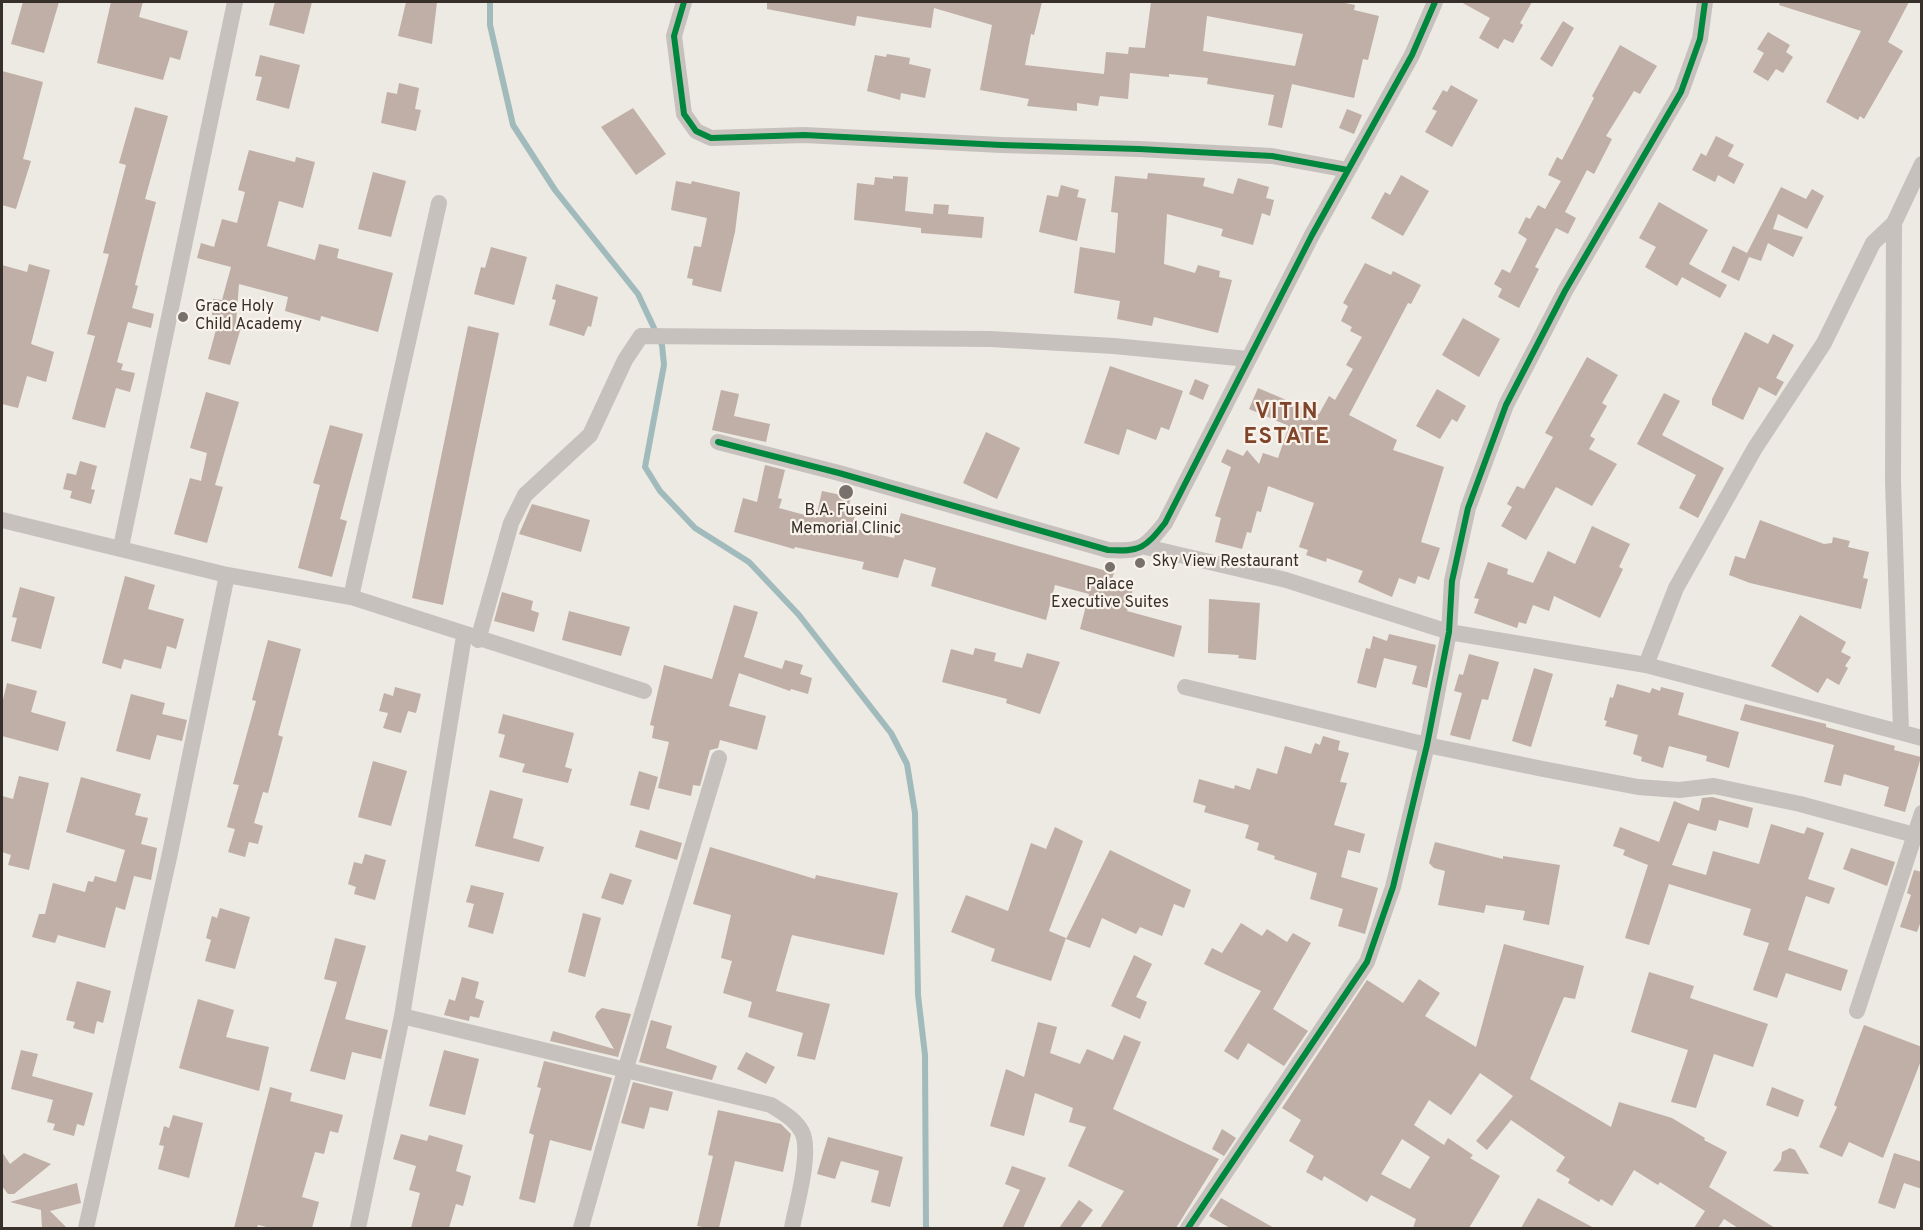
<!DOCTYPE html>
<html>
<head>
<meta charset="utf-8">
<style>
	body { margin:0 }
	#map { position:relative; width:1923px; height:1230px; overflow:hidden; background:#ede9e3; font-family:Overpass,sans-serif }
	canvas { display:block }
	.frame { position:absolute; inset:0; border:3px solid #372f2a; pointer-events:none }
</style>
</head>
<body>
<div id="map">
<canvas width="1923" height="1230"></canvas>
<div class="frame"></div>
</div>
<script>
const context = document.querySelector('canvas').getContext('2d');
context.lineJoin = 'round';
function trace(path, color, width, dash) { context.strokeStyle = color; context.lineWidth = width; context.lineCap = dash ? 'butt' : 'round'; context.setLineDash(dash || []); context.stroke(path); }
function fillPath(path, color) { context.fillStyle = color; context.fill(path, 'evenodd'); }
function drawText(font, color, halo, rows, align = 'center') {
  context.font = font + ' Overpass,sans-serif'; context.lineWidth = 4.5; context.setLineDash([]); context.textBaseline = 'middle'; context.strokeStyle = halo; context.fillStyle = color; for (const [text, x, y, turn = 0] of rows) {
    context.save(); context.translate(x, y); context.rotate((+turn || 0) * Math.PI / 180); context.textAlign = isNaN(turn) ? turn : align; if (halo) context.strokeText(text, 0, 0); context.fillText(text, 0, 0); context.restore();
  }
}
const stream = new Path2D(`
	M490,2V25L513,125L555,190L638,294L662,345L664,365L645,467L660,491L695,528L749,562L799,615L891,733L907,764L915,813L918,995L925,1055L926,1228`);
const building = new Path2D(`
	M23,2H59L44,53L11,44Z
	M111,2H143L139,17L188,31L180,60L170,57L163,80L97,63Z
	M275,2H312L304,34L269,25Z
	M406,2H437L432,44L398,36Z
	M767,2H1042L1034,35L1031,34L1025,65L1104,74L1106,52L1128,54L1129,47L1145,48L1151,2H1340L1355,5L1354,10L1379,16L1368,60L1363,59L1354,98L1292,84L1282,128L1268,125L1274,95L1207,84L1208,78L1169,74V77L1130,73L1128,99L1100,96L1098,106L1077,103V111L1027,106L1029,99L980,90L992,25L934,8L931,28L857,16L855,26L767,9ZM1207,16L1303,34L1295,66L1203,51Z
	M1461,2H1532L1520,23L1523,25L1513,43L1504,39L1498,49L1479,38L1490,18Z
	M1780,2H1909L1888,42L1903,51L1864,119L1860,116L1858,120L1826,102L1861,31L1779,5Z
	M1563,21L1574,28L1552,67L1540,59Z
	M1768,32L1790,45L1786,52L1793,57L1783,73L1776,69L1768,81L1753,72L1764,53L1757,49Z
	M1620,45L1657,66L1640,94L1634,91L1606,136L1612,139L1594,174L1587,170L1565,212L1576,218L1568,234L1556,228L1535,267L1539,269L1519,308L1498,297L1502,289L1494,284L1502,269L1510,273L1527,239L1518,233L1526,217L1530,219L1538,205L1545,209L1561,181L1548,175L1557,157L1562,160L1594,98L1592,96Z
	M887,54L910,58L909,64L931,69L925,98L901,93L900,100L867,91L875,55L886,57Z
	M260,55L300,65L289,109L256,100L262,77L255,76Z
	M2,71L43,82L23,159L31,161L16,209L2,205Z
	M399,83L419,88L415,109L421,110L416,131L381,123L387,92L397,94Z
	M1451,85L1478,100L1452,147L1425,132L1437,111L1432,109L1443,90L1447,92Z
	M135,107L168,116L145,199L156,202L135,285L138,286L132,308L154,314L151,328L128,322L117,362L123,364L121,370L135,373L130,392L116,388L105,428L72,419L95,336L87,334L109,254L103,253L126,165L119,163Z
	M633,108L666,154L636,175L601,127Z
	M1347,109L1362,115L1354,134L1339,128Z
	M1716,136L1734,145L1728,156L1744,164L1734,184L1718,175L1715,182L1692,170L1701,153L1706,156Z
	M249,150L295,162L296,157L315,162L303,208L279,201L267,246L315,260L319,244L339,249L337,258L393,273L378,332L321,316L320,321L285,311L288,297L239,284L236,322L242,324L230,365L208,359L220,315H212L213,299L222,300L231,267L197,258L201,243L214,247L222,219L237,223L245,192L238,190Z
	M373,172L406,181L391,237L358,229Z
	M1148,173L1205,178L1203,186L1233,194L1238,178L1269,187L1266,198L1274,200L1270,216L1262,213L1253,245L1221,236L1223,229L1167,214L1164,264L1195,273L1198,265L1220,271L1219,277L1232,280L1218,333L1154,317L1152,326L1117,319L1120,301L1074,293L1080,247L1115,253L1118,213L1111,212L1115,176L1147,179Z
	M1401,175L1429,191L1403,236L1371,218L1385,192L1390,195Z
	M893,176L908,177L905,211L933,214L934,204L949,205L948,214L984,217L982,238L921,233V228L854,220L857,183L874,185L875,177L893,179Z
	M676,181L691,184L692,181L740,192L735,232L721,292L692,285L693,279L687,278L694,246L701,247L707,218L671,210Z
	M1061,185L1079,190L1077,197L1086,199L1077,241L1039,232L1047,195L1058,197Z
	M1781,187L1806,199L1812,189L1824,196L1807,229L1778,214L1773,229L1803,237L1793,257L1768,243L1761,261L1749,257L1739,281L1721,272L1733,246L1747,253Z
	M1659,202L1708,230L1689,264L1727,285L1720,298L1682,277L1677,286L1645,267L1656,247L1639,238Z
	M491,247L527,257L514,305L474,294L481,267L485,268Z
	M1365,263L1391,275L1393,271L1421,285L1411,304L1408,303L1349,415L1397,440L1393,450L1444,467L1421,542L1440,548L1429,580L1418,576L1415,584L1399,578L1392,597L1358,582L1363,571L1327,558L1326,562L1306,555L1308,550L1299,547L1314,503L1268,486L1261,512L1257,511L1251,533L1247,532L1242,549L1215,542L1221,518L1215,516L1231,467L1221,462L1227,449L1243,456L1247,450L1259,464L1263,453L1278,458L1289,426L1249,409L1258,388L1319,414L1329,396L1335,400L1353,369L1346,365L1362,337L1350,331L1352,327L1341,321L1348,306L1343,303Z
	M29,264L50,270L31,344L54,352L46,382L27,376L18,408L2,404V265L27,272Z
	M556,284L598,297L591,327L588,326L584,336L549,325L556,300L552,299Z
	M1463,318L1500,339L1479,377L1442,355Z
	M468,326L499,333L443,605L412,598Z
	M1745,332L1768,344L1773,334L1794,345L1776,378L1784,382L1776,396L1759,387L1743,420L1712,405V399Z
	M1587,357L1618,375L1602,403L1607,406L1590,436L1595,439L1589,449L1617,464L1592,506L1556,487L1526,540L1501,526L1512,507L1507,504L1517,486L1524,489L1553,437L1545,433Z
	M1110,366L1183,391L1169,430L1161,427L1156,440L1127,429L1119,455L1084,443Z
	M1195,379L1209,385L1203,400L1189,394Z
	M1437,389L1466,406L1457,422L1452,419L1440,439L1416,426Z
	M721,390L739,394L734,416L770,424L766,442L712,430Z
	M206,392L239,402L215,485L223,487L207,543L174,534L190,478L201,481L207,453L190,448Z
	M1664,393L1680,401L1662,435L1724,468L1698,518L1679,508L1696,475L1637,444Z
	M330,425L363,434L340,519L347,521L332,577L298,568L320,485L313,483Z
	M986,432L1020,448L997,499L963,483Z
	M80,461L97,466L91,489L95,490L91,504L70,498L72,491L63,489L67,473L76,475Z
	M765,465L785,470L778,498L782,499L779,508L816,518L822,491L851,497L847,513L855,515L852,528L894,538L901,513L1114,573L1112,579L1134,585L1127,611L1182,626L1174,657L1080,629L1089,594L1055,585L1046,620L931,586L936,568L904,559L898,578L862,569L864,562L795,547L794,549L734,532L743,498L757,502Z
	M532,504L590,520L581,552L519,534Z
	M1760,520L1824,544L1832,543L1833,537L1850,541L1848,547L1869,552L1863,578L1868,579L1861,609L1750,583L1729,575L1735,556L1745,559Z
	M1592,526L1630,544L1619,567L1623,569L1600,618L1554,596L1549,611L1533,605L1526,624L1519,622L1517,628L1474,613L1479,599L1474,598L1488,562L1508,569L1507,574L1533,583L1548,551L1575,564Z
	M125,576L155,585L148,609L184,619L176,649L167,646L161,669L124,659L121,669L102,663Z
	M20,587L55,597L41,649L11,641L17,618L12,617Z
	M502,592L533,601L531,610L539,613L534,632L494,621Z
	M1209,599L1260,603L1256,660L1238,658L1239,655L1208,653Z
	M734,605L758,612L744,657L782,669L785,660L803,665L800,674L812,678L808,694L791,689L790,691L739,673L729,706L766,716L757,750L720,740L718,748L710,750L700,786L693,785L691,796L658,788L669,742L652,738L654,726L650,725L664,665L712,679Z
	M569,611L630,627L621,656L562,640Z
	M1800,615L1846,642L1841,652L1851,657L1845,666L1848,668L1839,685L1827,678L1818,693L1771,666Z
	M1389,634L1436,645L1427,688L1412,684L1417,666L1384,658L1376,688L1357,683L1366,648L1370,649L1373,636L1387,641Z
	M268,640L301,649L278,735L283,737L268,793L263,792L254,823L263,826L258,844L249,842L245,857L228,852L235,829L227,827L239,785L233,784L256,701L252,700Z
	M975,648L996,653L994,661L1022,668L1027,653L1060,662L1040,714L1006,703L1007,699L942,682L951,649L973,655Z
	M1469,654L1499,662L1488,700L1482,699L1470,740L1450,735L1462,693L1454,691L1459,674L1463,675Z
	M1534,668L1553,674L1531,747L1512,741Z
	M7,683L37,691L31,712L66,722L58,751L2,736V704Z
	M1617,684L1650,693L1652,688L1660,691L1661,687L1684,693L1678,715L1739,732L1729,768L1706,761L1707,756L1669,746L1663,768L1641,761L1642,757L1633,754L1638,735L1605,726L1607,721L1604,720L1610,697L1613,698Z
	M395,687L421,694L416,713L408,711L401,733L383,728L388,713L379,711L384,693L393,696Z
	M131,694L165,703L162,714L187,720L182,741L157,735L150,760L116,751Z
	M1745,704L1826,724V727L1895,746L1894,750L1921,757L1905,812L1884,806L1889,787L1844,774L1841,786L1824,782L1834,745L1740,720Z
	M503,714L574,733L565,767L572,769L568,783L522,772L525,764L499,757L505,735L498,733Z
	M1323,736L1340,741L1338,750L1349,753L1340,782L1347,783L1334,825L1365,834L1360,853L1348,850L1341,877L1378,888L1365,934L1338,926L1343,909L1310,899L1317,873L1274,859L1275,856L1257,850L1259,843L1245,838L1249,825L1204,812L1206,806L1193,802L1199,779L1234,789L1235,785L1250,790L1257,768L1277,774L1285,746L1311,754L1315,743L1320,745Z
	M373,761L407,771L391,826L358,817Z
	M639,771L658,777L649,810L630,805Z
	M19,776L49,783L29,870L8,865L11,855L2,852V796L13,799Z
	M81,777L141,794L135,815L148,818L141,844L157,848L151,880L134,876L125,910L116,907L105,948L58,935L55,943L32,937L39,914H45L53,883L85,892L88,881L93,882L95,876L116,882L125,850L66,832Z
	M490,790L523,799L513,838L544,847L539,862L475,846Z
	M1712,797L1753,808L1748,828L1719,820L1716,831L1688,823L1672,865L1706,875L1713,851L1759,864L1771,824L1804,834L1807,827L1824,833L1808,879L1835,888L1829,904L1806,896L1788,950L1848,970L1841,991L1786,973L1777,998L1753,990L1769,943L1743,935L1751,909L1669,884L1649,945L1625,938L1648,865L1623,855L1625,850L1613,846L1620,827L1659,842L1674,801L1699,811L1702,798Z
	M1055,827L1083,841L1049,931L1066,938L1051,981L991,961L995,949L951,932L966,895L1008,911L1031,843L1046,849Z
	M640,830L682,843L677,860L635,847Z
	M1435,842L1503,859V856L1560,865L1549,925L1523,920L1525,911L1486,905L1484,913L1438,905L1445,871L1434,868L1429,863Z
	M710,847L815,879L816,875L898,893L884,955L792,935L776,991L830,1004L815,1060L797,1056L803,1033L748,1017L752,1002L723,993L732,961L721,958L731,915L693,904Z
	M1851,848L1895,862L1887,886L1843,869Z
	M1110,850L1191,890L1184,908L1174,904L1162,936L1140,927L1136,934L1102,918L1090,948L1066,939Z
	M365,854L386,860L375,900L354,894L356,887L348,884L354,862L362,864Z
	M1914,870L1922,872V918L1917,932L1900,927L1911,895L1907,893Z
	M610,873L632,880L623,905L601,898Z
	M471,885L504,893L493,934L468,927L474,904L466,902Z
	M220,908L250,917L235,969L205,961L211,940L206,938L212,916L217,918Z
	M583,913L601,918L585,977L568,972Z
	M1241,923L1262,936L1267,929L1287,942L1293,933L1311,943L1273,1009L1308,1031L1284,1066L1248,1043L1238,1060L1224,1051L1261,991L1204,964L1212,948L1222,953Z
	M335,938L366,946L345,1019L388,1030L381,1059L352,1052L345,1080L310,1071L337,982L324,979Z
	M1504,944L1584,966L1575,999L1564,997L1530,1079L1611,1127L1619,1102L1672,1118L1705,1138L1704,1140L1727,1152L1709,1187L1775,1228H1738L1724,1219L1718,1228H1694L1705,1211L1660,1182L1658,1185L1634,1170L1612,1206L1601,1199L1599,1202L1568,1183L1570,1179L1556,1171L1565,1157L1511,1120L1487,1150L1476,1141L1513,1096L1480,1073L1451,1115L1429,1100L1414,1125L1444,1145L1448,1138L1473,1155L1470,1158L1500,1176L1469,1228H1413L1416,1219L1371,1195L1367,1202L1324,1176L1322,1181L1306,1172L1314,1156L1289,1141L1301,1120L1282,1108L1367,980L1403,1003L1419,979L1440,993L1425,1016L1476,1047ZM1402,1139L1430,1157L1410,1189L1381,1174Z
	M1134,955L1152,964L1136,997L1147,1002L1140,1019L1111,1006Z
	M1649,972L1694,986L1690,998L1768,1024L1753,1067L1714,1054L1696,1108L1671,1102L1688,1050L1631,1032Z
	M462,977L479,982L475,998L484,1001L479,1018L470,1016L469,1021L444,1015L449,999L455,1001Z
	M77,981L111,991L103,1023L97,1021L94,1034L73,1028L75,1022L66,1020Z
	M198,999L234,1010L226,1037L269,1047L259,1091L179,1068Z
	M602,1008L631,1014L618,1057L550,1041L553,1031L614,1049L595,1017L597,1012Z
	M651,1020L672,1026L666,1048L717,1066L712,1080L639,1062Z
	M1038,1022L1057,1027L1050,1053L1080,1064L1087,1049L1113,1060L1124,1035L1141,1042L1113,1109L1219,1159L1176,1228H1100L1124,1191L1068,1166L1086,1127L1069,1122L1073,1108L1035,1093L1024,1136L990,1126L1006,1069L1024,1077Z
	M1864,1025L1922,1047V1058L1883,1158L1849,1142L1842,1157L1819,1147L1837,1107L1834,1105Z
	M21,1050L38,1054L32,1076L93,1093L84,1126L77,1124L74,1136L53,1130L55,1124L47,1122L53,1100L11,1089Z
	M444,1050L479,1059L465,1115L429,1106Z
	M746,1052L775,1067L766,1084L737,1069Z
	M544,1061L612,1078L591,1151L550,1140L535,1203L519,1199L534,1135L529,1133L541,1088L537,1087Z
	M633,1082L673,1092L668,1111L650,1107L644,1129L621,1123Z
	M270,1087L292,1093L290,1101L343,1115L338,1133L330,1131L324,1154L315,1152L302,1197L319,1202L312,1228H271L258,1225L257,1228H234Z
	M1772,1087L1804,1100L1798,1117L1766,1105Z
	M718,1110L781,1124L791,1134L783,1172L735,1161L719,1228H708L697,1226L713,1156L708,1155Z
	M173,1115L203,1123L189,1178L158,1169L164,1146L159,1145L164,1126L169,1128Z
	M1222,1129L1236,1138L1224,1156L1212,1149Z
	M401,1134L427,1141L429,1135L463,1145L456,1171L471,1176L463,1206L456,1204L449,1228H411L420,1193L409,1190L416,1166L393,1159Z
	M828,1137L903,1157L890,1207L871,1202L879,1171L841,1161L835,1179L817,1174Z
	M1790,1148L1795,1150L1809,1174L1773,1171L1781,1160L1782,1152Z
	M2,1152L10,1164L24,1153L51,1164L14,1194H8L2,1186Z
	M1894,1153L1922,1162V1189L1904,1183L1895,1209L1878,1203Z
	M1012,1166L1046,1178L1023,1228H1002L1020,1190L1005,1184Z
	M77,1183L81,1203L50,1211L67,1228H42L41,1210L10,1202Z
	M1221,1198L1274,1228H1230L1209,1216Z
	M1538,1198L1594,1228H1521Z
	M1079,1200L1093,1210L1080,1228H1059Z`);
const street = new Path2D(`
	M684,2L674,36L684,114L696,131L711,138L804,135L1001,145L1139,149L1272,156L1348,170
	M718,442L839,473L1108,550C1141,552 1145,548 1165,523L1312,235L1412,55L1435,2
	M2,520L227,575L351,597L644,691
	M121,547L235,2
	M1146,547L1286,580L1449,632L1646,665L1922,738
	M351,597L439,203
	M478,640L511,523L525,495L590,435L625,360L641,336L990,339L1114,346L1248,359
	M1646,665L1676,588L1755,448L1824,343L1873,243L1894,223
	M1185,687L1427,745L1543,769L1638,787L1679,790L1714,786L1800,804L1922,837
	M1901,731L1893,481L1894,223L1922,164
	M1857,1011L1922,813
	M402,1016L771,1105C783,1113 795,1119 802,1132C812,1152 796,1206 792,1228
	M86,1228L170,853L227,575
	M358,1228L402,1016L464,636
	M581,1228L625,1071L719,758
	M1188,1228L1367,962L1393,887L1427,745L1449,632L1452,581L1468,508L1506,405L1565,291L1681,92L1700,39L1705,2`);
const cycleway = new Path2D(`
	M684,2L674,36L684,114L696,131L711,138L804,135L1001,145L1139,149L1272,156L1348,170
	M718,442L839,473L1108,550C1141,552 1145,548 1165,523L1312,235L1412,55L1435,2
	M1188,1228L1367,962L1393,887L1427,745L1449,632L1452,581L1468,508L1506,405L1565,291L1681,92L1700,39L1705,2`);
const markers = [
	[183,317,6,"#77706b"],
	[846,492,8,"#77706b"],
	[1140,563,6,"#77706b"],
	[1110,567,6,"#77706b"]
];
const poiNames = [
	["Grace Holy",195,308],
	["Child Academy",195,326],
	["B.A. Fuseini",846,512,"center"],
	["Memorial Clinic",846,530,"center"],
	["Sky View Restaurant",1152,563],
	["Palace",1110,586,"center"],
	["Executive Suites",1110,604,"center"]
];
const districtNames = [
	["VITIN",1287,414],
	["ESTATE",1287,439]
];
trace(stream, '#a1babc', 6);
fillPath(building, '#bfafa6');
trace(street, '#c6c1bc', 16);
trace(cycleway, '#00873e', 6);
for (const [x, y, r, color] of markers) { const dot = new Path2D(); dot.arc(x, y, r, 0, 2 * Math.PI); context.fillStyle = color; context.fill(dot); trace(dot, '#f9f3eb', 2); }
drawText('16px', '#372f2a', '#f9f3eb', poiNames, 'left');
context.letterSpacing = '1.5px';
drawText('bold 22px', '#7f442a', '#f9f3eb', districtNames);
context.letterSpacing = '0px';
</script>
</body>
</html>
